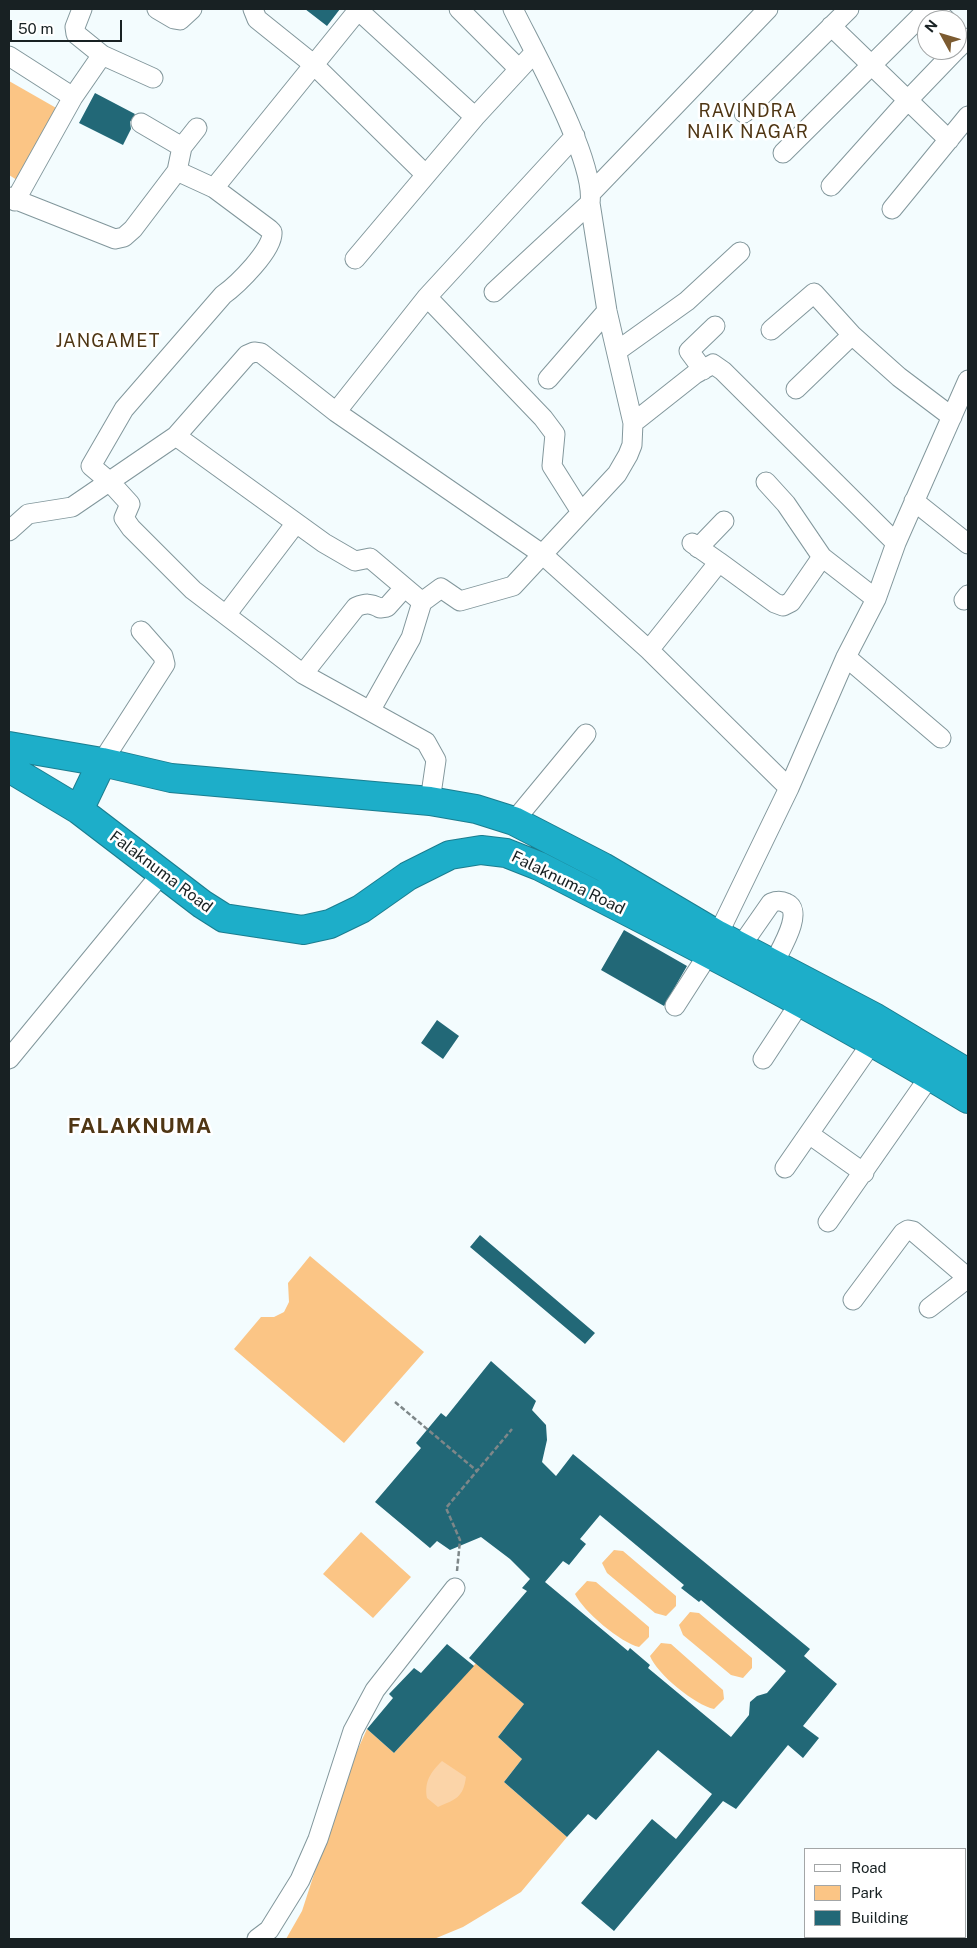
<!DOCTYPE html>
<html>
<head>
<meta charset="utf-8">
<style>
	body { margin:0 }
	#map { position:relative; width:977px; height:1948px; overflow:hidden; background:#f3fcfe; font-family:"Public Sans",sans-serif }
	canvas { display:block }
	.frame { position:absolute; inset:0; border:10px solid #182123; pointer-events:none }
	.legend { position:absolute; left:804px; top:1848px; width:162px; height:90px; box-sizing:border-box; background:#fff; border:1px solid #a3a6a7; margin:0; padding:6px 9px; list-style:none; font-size:15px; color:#182123 }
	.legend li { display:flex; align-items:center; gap:10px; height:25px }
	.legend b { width:25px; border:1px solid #a3a6a7 }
	.north { position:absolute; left:917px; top:10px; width:50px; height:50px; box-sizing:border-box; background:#fff; border:1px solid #a3a6a7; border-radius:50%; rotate:309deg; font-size:14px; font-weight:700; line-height:20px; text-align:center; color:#182123 }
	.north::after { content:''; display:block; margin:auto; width:18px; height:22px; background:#7c5b31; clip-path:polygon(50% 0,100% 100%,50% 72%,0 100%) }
	.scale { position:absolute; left:10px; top:20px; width:112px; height:22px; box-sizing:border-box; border:2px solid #182123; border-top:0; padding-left:6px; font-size:15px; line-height:18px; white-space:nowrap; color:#182123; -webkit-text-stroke:4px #fff; paint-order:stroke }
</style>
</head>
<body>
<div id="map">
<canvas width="977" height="1948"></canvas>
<div class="frame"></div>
<ul class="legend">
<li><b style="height:6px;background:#fff"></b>Road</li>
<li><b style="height:14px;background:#fbc585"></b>Park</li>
<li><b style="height:14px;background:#226877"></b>Building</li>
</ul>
<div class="north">N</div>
<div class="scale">50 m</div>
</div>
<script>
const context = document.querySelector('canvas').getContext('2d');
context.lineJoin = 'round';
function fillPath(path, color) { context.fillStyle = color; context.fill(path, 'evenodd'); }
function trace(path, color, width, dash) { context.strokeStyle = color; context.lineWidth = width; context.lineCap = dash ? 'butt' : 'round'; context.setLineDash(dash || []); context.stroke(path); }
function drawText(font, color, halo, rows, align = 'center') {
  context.font = font + ' "Public Sans",sans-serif'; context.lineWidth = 5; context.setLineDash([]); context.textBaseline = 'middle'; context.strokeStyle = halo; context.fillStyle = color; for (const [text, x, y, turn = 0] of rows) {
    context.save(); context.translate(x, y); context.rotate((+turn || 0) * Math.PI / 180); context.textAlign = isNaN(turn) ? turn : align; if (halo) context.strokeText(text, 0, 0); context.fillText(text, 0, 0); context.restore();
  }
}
const green = new Path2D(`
	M9,81L58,109L17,180L9,175Z
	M310,1256L424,1352L344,1443L234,1349L261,1317H274L284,1312L289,1302L288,1283Z
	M361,1532L411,1577L373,1618L323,1574Z
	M614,1550L623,1551L676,1596V1606L666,1616L655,1613L607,1573L602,1563Z
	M587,1581L596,1582L649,1627V1637L639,1647C621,1643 583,1611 575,1594Z
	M690,1612L699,1613L752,1658V1668L743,1678L731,1675L683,1635L679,1625Z
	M661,1643L671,1644L723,1690L724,1699L714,1709C695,1705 657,1674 650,1656Z
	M476,1663L524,1704L498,1737L522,1759L504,1782L567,1837L521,1892L463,1927L434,1939H286L302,1911L347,1773L367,1729L394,1753Z`);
const water = new Path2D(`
	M442,1761L466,1777C463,1798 456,1799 438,1807L427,1798C424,1781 431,1772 442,1761Z`);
const building = new Path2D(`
	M305,9H340L327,26Z
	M95,93L135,114L130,122L131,129L123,145L79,123Z
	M624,930L687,966L664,1006L601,970Z
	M437,1020L459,1036L443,1059L421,1043Z
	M480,1235L595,1333L585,1344L470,1247Z
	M491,1361L536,1401L532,1410L546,1425L547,1440L542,1462L556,1476L573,1454L810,1649L804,1656L837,1684L803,1726L819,1738L803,1758L788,1745L736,1809L723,1801L614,1931L581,1903L652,1819L676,1839L712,1794L658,1750L596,1820L588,1814L567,1837L504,1782L522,1759L498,1737L524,1704L469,1658L527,1591L522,1588L530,1579L510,1559L481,1537L450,1550L437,1541L430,1548L375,1502L421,1448L416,1443L441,1413L446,1417ZM600,1515L684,1585L681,1588L699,1602L701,1600L786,1671L767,1693L757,1696L750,1702L749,1715L731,1737L648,1668L650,1665L630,1648L628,1651L545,1582L563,1561L569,1565L586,1544L580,1539Z
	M447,1644L474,1666L394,1753L367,1729L393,1698L389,1694L414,1668L421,1673Z`);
const path = new Path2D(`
	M395,1402L477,1471
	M457,1571L460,1540L446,1508L512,1429`);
const minor = new Path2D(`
	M157,9L174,19L180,20L192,9
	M253,9L257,19L313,64L425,174
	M357,9L475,117
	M459,9L519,69
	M934,9L946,20
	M831,26L949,140
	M957,49L968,38
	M102,55L153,78
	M9,56L73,97
	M744,113L849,9
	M141,123L182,147
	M197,128L182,147L177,171L214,188L359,9
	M783,153L928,9
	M831,186L907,101L956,50
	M214,188L269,229L272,232C274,249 237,285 223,295L124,409L91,466L110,482L130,504L124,518L131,528L193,590L303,674L426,742L436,760L430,801
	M592,192L768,9
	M9,197L115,239L124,237L133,229L177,171
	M15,201L73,97L102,55L76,34L75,27L82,9
	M892,209L968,116
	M355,259L475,117L535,52
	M494,292L590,203
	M427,297L543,418L555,434L552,466L581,512
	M771,330L814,293L852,335L796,389
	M852,335L899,377L952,417
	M617,351L687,301L740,252
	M703,370L689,351L715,326
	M548,379L607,311
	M336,412L427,297L575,136
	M633,423L695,374L713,364L723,371L896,543
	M176,436L324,543L355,561L370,558L422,602L441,588L460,601L513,586L617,474L628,455L632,445L633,423L607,311L590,203C596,161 533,50 513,9
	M766,482L786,504L822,557
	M914,501L968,544
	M9,531L28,514L72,507L176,436L247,355L254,352L261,353L336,412L542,554L649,650L789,788
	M698,548L724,521
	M719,562L775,603L783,606L791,602L822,557L876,599
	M964,600L968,595
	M226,615L296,523
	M649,650L719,562L692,543
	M846,657L941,738
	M303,674L356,607C366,603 370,603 380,608L387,607L404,588
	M370,711L411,638L422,602
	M102,762L165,664L163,656L141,631
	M514,821L586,734
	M741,946L771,903C776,901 780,900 786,903C805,911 780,950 774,963
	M675,1006L709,953L789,788L846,657L876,599L896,543L968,380
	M9,1059L162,873
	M763,1059L801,1001
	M809,1134L864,1173
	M785,1168L873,1041
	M828,1222L930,1076
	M853,1300L903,1233L908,1230L913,1231L968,1278
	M929,1308L968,1278
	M257,1939L269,1930L300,1880L318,1839L353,1731L375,1690L455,1588`);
const highway = new Path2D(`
	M9,746L102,762L171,778L430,801L476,809L514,821L603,867L718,935L876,1018L968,1073
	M9,768L79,810L202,904L224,918L303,930L330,924L361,909L408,876L450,855L481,850L506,853L539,866C684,940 829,1014 968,1099
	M79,810L102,762`);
const streetNames = [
	["Falaknuma Road",161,872,37],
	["Falaknuma Road",568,883,26]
];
const neighbourhoodNames = [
	["RAVINDRA",748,111],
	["NAIK NAGAR",748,132],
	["JANGAMET",108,341]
];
const districtNames = [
	["FALAKNUMA",140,1127]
];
fillPath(green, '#fbc585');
fillPath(water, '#fbd4a8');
fillPath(building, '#226877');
trace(minor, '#82979c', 21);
trace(highway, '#1b7d8f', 30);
trace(path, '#7e8789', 2.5, [5, 2.5]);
trace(minor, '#fff', 19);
trace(highway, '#1daec9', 28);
drawText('16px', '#182123', '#fff', streetNames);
context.letterSpacing = '1px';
drawText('18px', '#4f3614', '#fff', neighbourhoodNames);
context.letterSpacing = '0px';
context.letterSpacing = '1px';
drawText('bold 21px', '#4f3614', '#fff', districtNames);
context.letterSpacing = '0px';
</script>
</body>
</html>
